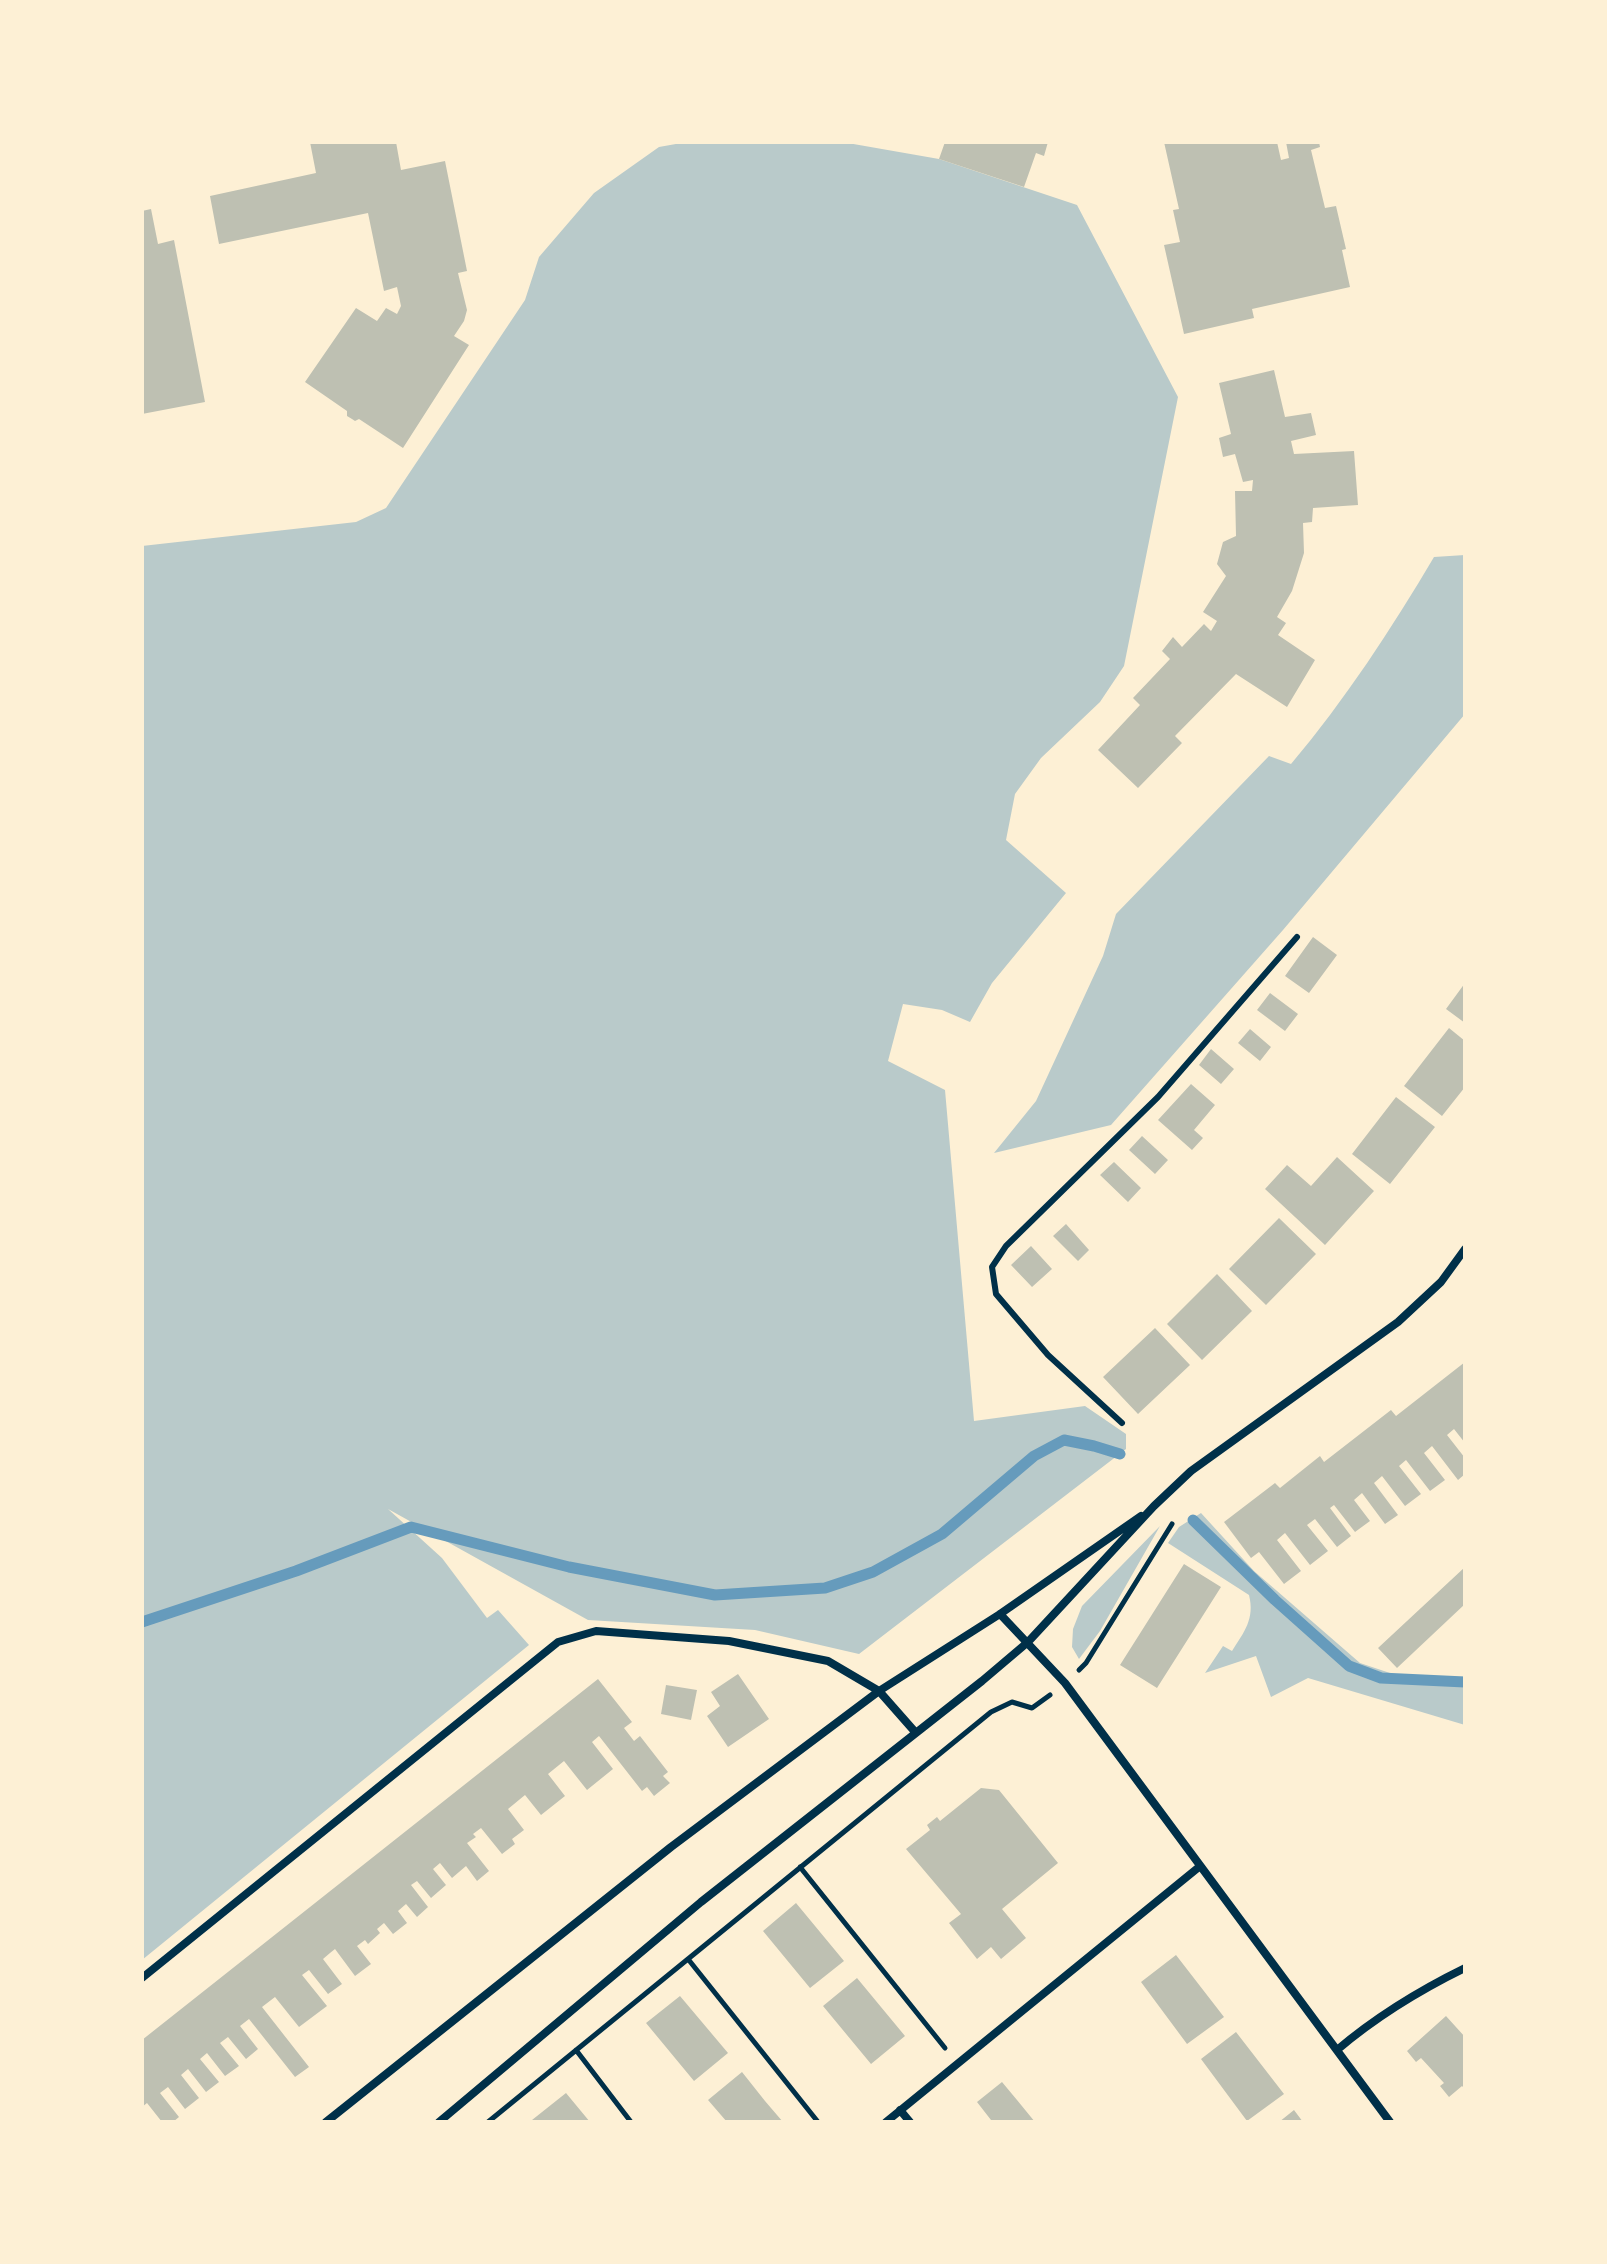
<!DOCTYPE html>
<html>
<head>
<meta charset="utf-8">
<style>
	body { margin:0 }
	#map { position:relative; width:1607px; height:2264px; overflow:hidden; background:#fdf0d5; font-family:Overpass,sans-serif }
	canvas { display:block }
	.frame { position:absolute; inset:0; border:144px solid #fdf0d5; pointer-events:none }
</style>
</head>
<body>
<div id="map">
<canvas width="1607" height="2264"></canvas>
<div class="frame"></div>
</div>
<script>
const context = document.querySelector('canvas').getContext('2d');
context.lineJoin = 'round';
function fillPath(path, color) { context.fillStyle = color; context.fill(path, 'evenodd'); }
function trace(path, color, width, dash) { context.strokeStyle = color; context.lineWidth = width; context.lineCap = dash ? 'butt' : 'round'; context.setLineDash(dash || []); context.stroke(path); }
const green = new Path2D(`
	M687,142H842L939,159L1077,205L1178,397L1124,666L1100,702L1041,758L1015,794L1006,840L1066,893L992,983L970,1022L942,1010L903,1004L888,1061L945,1090L974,1421L1085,1406L1126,1434V1449L859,1654L755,1630L588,1620L388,1509L442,1558L487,1618L498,1610L529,1645L142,1960V546L356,522L386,508L525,300L539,257L594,193L659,147Z
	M1465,555V714L1283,930L1111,1125L994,1153L1036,1101L1103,956L1116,914L1269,756L1291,764C1345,700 1392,628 1434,557Z
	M1201,1513L1254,1571L1360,1663L1393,1674L1465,1680V1725L1308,1678L1271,1697L1256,1656L1205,1673L1223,1646L1232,1651C1244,1632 1255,1619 1249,1595L1168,1543L1179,1527Z
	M1160,1526L1100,1631L1079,1659L1072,1647L1073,1629L1082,1606Z`);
const stream = new Path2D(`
	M1193,1520L1275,1600L1349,1666L1381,1678L1465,1682
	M142,1622L296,1571L411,1527L569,1567L715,1595L825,1588L873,1572L942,1534L1034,1456L1064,1440L1094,1446L1120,1454`);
const building = new Path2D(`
	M310,142H396L401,170L445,161L467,271L458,273L467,310L464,321L454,336L469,345L403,448L359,419L355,421L352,419L347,416V411L305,382L356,308L377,321L386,308L397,314L401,306L397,287L384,291L368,213L219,244L210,196L316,173Z
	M945,142H1048L1044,156L1036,153L1024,187L939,159Z
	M1164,142H1277L1281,160L1289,158L1286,142H1319L1320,147L1311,150L1325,208L1336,206L1346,249L1342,250L1350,287L1252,309L1254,318L1184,334L1164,245L1180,242L1173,210L1179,209Z
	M151,209L158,244L174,240L205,402L142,414V211Z
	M1274,370L1285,417L1311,413L1316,435L1291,441L1294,454L1354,451L1358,505L1313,508L1312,522L1303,523L1304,553L1292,591L1277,617L1286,623L1278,635L1315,660L1287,707L1236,674L1175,736L1182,743L1138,788L1098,750L1140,705L1133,698L1170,659L1162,651L1173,637L1182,647L1204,624L1211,631L1217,621L1203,612L1226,576L1217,564L1223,542L1236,536L1235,491H1252L1253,480L1243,482L1235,454L1223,457L1219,438L1231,434L1219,383Z
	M1313,937L1337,955L1309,993L1285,976Z
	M1465,983V1023L1446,1009Z
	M1270,993L1298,1014L1285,1031L1257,1010Z
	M1449,1028L1465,1041V1087L1442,1116L1404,1086Z
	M1250,1029L1271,1047L1260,1061L1238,1043Z
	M1211,1049L1234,1069L1221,1084L1199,1065Z
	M1191,1084L1215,1105L1194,1130L1203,1138L1192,1150L1158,1120Z
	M1396,1097L1435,1127L1390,1184L1352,1154Z
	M1142,1136L1168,1160L1155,1174L1129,1150Z
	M1337,1157L1374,1191L1325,1245L1265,1189L1287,1165L1311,1186Z
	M1114,1162L1141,1188L1128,1202L1100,1175Z
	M1279,1218L1316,1254L1266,1305L1229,1269Z
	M1066,1224L1089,1250L1078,1261L1053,1236Z
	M1031,1246L1052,1269L1032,1287L1011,1265Z
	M1217,1274L1252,1311L1202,1360L1167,1324Z
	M1155,1328L1190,1365L1138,1414L1103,1377Z
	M1465,1362V1443L1454,1429L1447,1435L1465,1458V1474L1458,1480L1432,1446L1424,1453L1445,1480L1430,1491L1406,1460L1399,1466L1421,1494L1405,1506L1382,1476L1374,1483L1398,1515L1385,1524L1362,1493L1354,1500L1370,1521L1355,1532L1334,1505L1330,1508L1351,1536L1337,1547L1315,1519L1307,1525L1328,1551L1310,1565L1285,1533L1277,1540L1301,1571L1284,1584L1259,1552L1251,1558L1224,1522L1275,1483L1280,1488L1320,1456L1324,1462L1391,1410L1396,1416Z
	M1184,1564L1221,1587L1157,1688L1120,1665Z
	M1465,1567V1604L1397,1668L1378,1648Z
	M738,1674L769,1719L728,1747L707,1716L720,1706L711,1692Z
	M598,1679L632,1722L624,1728L634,1741L640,1736L668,1772L663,1776L670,1783L654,1796L647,1787L642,1791L599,1736L592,1742L613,1769L587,1790L564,1761L548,1774L565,1796L541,1815L525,1795L508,1809L524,1830L512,1839L515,1844L502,1854L481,1828L473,1834L476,1837L467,1843L489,1871L477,1881L466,1866L452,1878L440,1863L433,1869L446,1885L431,1898L417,1881L411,1885L428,1907L417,1917L406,1904L398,1911L407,1923L393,1934L384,1923L377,1929L380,1933L368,1944L365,1940L357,1946L371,1964L355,1976L335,1949L330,1953L323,1959L342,1984L328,1994L309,1970L302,1975L327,2006L299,2027L275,1997L262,2007L309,2067L295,2077L249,2019L240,2026L258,2049L246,2059L228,2037L220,2043L239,2066L225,2076L207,2053L200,2059L219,2082L206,2092L188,2069L181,2075L199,2098L185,2109L168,2087L160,2093L179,2117L173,2122H162L147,2103L142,2107V2040Z
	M666,1685L697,1690L691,1720L661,1714Z
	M981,1788L999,1790L1058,1863L1002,1909L1026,1938L1001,1959L991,1947L977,1959L949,1923L961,1914L906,1849L930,1830L927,1825L937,1817L940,1821Z
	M796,1903L844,1961L810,1988L763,1931Z
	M1176,1955L1224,2017L1187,2044L1141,1982Z
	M857,1978L905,2036L871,2064L823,2006Z
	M680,1996L728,2053L694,2081L646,2023Z
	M1446,2016L1465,2037V2089L1462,2086L1449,2097L1440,2086L1444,2083L1421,2058L1416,2062L1407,2051Z
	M1236,2032L1284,2094L1247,2121L1201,2059Z
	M742,2072L765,2101L783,2122H727L708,2100Z
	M1002,2082L1017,2100L1035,2122H989L991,2120L977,2102Z
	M566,2093L590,2122H533L532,2120Z
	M1294,2110L1303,2122H1279Z`);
const path = new Path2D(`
	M1079,1670L1086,1663L1172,1524
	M800,1867L945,2048
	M688,1959L818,2122
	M576,2050L631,2122
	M488,2122L991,1712L1012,1702L1032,1708L1050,1695`);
const service = new Path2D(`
	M1122,1423L1048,1355L996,1294L992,1267L1006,1246L1158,1097L1297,937`);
const minor = new Path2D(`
	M1000,1614L1065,1683L1390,2122
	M142,1978L558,1642L596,1631L729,1641L828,1661L879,1691L916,1733
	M1337,2050C1377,2016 1418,1991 1465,1968
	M900,2110L910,2122
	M326,2122L671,1847L879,1691L1000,1614L1141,1516
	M439,2122L701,1902L982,1681L1028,1642L1154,1506L1191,1471L1398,1322L1441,1282L1465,1249
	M886,2122L1199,1867`);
fillPath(green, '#b9caca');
trace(stream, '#669bbc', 11);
fillPath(building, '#bec0b2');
trace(path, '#003049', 5);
trace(service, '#003049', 6);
trace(minor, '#003049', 8);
</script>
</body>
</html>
